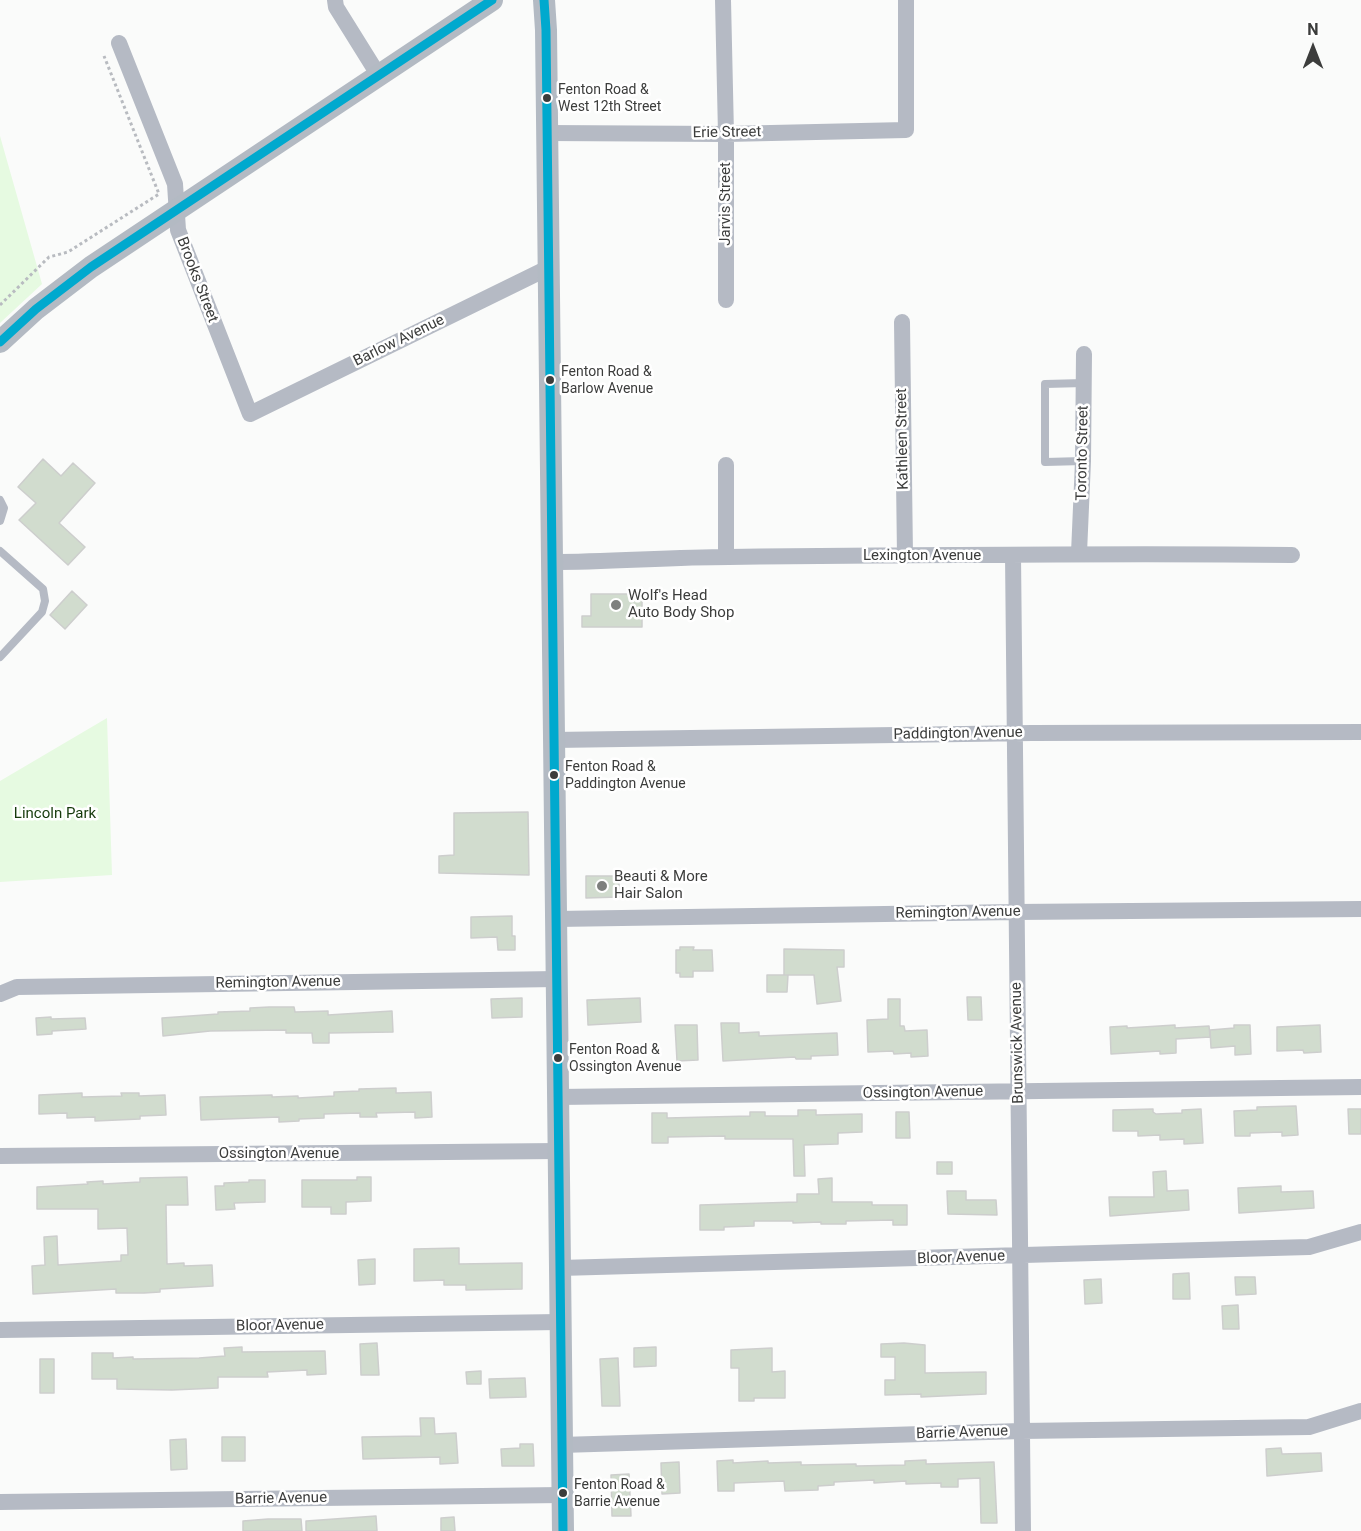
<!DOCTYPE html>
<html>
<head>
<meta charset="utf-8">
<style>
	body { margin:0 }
	#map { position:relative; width:1361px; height:1531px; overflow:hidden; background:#fafbfa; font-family:Roboto,sans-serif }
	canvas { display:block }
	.north { position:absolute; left:1283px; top:18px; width:60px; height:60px; -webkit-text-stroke:4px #fff; paint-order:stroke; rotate:0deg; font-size:16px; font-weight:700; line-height:24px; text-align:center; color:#3c3d3c }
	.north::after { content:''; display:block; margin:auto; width:21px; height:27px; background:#3c3d3c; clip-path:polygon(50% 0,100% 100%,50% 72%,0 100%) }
</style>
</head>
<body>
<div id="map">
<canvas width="1361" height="1531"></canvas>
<div class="north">N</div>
</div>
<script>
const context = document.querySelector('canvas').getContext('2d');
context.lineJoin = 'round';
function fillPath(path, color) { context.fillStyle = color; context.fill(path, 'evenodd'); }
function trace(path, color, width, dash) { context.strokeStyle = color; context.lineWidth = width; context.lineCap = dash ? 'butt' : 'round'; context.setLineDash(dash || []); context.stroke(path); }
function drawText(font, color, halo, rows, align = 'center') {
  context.font = font + ' Roboto,sans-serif'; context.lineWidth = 5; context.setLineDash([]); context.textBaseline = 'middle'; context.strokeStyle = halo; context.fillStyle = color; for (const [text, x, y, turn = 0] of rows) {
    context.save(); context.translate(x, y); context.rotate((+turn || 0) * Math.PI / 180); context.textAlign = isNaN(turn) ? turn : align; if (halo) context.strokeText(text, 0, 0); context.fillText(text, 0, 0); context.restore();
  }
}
const green = new Path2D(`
	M0,136L42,284L0,323Z
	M107,718L112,875L0,882V781Z`);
const building = new Path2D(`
	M43,459L61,476L73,463L95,483L59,523L85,547L68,565L19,520L36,503L18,487Z
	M72,591L87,605L65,629L50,615Z
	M591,594H642V627H582V616H591Z
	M528,812L529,875L439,873V856L454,855V813Z
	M586,876H619V897L586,898Z
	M512,916V936H515V950H498L497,937L471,938V917Z
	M680,947H694L693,950H712L713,971H693V977H680V973H676V950H680Z
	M784,949L844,950V967H837L841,1001L817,1004L814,975H788L787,992H767V975H787H784Z
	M967,997H981L982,1020H968Z
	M522,998V1017L492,1018L491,999Z
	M640,998L641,1022L588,1025L587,1000Z
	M888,999H900V1026H904L905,1031L927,1030L928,1056L911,1057V1053L894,1054L893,1051L868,1052L867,1020L888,1019Z
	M269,1007H294L295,1012L328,1011V1015L392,1011L393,1032L329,1033V1043H313L312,1033H286V1030L210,1031L163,1036L162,1018L218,1014V1012L250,1011V1008Z
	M51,1017V1019L85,1018L86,1029L52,1031V1034L37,1035L36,1018Z
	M721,1023H739V1033L759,1032V1036L837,1033L838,1055L811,1056V1059H796L795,1057L723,1061Z
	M675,1025H697L698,1060L677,1061Z
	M1175,1025V1028L1209,1026L1210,1037L1176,1039V1053L1160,1054V1051L1111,1054L1110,1027L1127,1026V1028Z
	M1234,1025H1250L1251,1054L1235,1055V1046L1211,1048L1210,1030L1234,1028Z
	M1320,1025L1321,1052L1304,1053L1303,1050L1277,1051V1027Z
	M396,1088V1093L431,1092L432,1117L415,1118V1112L376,1113L377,1117H360V1113L324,1114V1118L299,1119V1121L279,1122V1117L201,1120L200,1097L272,1095V1097L298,1096V1098L334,1096V1092L359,1091V1089Z
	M82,1093V1097L122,1096L121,1093H139V1096L165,1095L166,1115L140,1116V1119L95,1121V1117L67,1118V1113L39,1114V1095Z
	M1296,1106L1298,1135L1282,1136V1132L1250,1133V1136H1235L1234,1111L1257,1110V1107Z
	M1153,1109V1112L1156,1114L1182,1113V1110L1201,1109L1203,1143L1184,1144V1139L1160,1140V1135L1138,1136V1131H1113V1110Z
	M1348,1109H1361V1134H1349Z
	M798,1110H816V1115L862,1114V1132L838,1133V1144L804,1145L805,1176H794L793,1139H725V1136L668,1137V1143H652V1113H667V1118L750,1116V1112H765V1116H798Z
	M896,1112H909L910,1138H896Z
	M937,1162H952V1174H937Z
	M1166,1171L1167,1191L1188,1190L1189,1210L1110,1216L1109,1197H1154L1153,1172Z
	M187,1177L188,1205H166L167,1264L184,1263V1266L212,1265L213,1286L160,1289V1292L144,1293H116V1289L33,1294L32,1266L45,1265L44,1237L57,1236L58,1265L121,1261V1255H128L127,1228L98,1229V1209H37V1187L88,1184L87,1182L103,1181V1184L140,1182V1178Z
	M357,1177H371V1201L346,1202V1214H331V1207H302V1180H357Z
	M832,1178V1202H872V1205H907V1225H893V1220L846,1221V1224H821V1222L793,1223V1221H754V1226L724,1227V1230H700V1205L797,1202V1194H819L818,1179Z
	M249,1180H265V1202L234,1203L235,1209L216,1210L215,1186H224V1183L249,1182Z
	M1281,1186V1192L1313,1191L1314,1208L1239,1213L1238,1188Z
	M947,1191H966V1200H996L997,1215L948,1214Z
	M459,1248V1264L522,1263V1289L466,1290V1285H444V1280L414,1281V1249Z
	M375,1259V1284L359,1285L358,1260Z
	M1189,1273L1190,1299H1173V1274Z
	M1235,1277H1255L1256,1294L1236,1295Z
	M1101,1279L1102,1303L1085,1304L1084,1280Z
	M1238,1305L1239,1329H1223L1222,1306Z
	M377,1343L379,1375H361L360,1344Z
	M904,1343L925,1345V1373L986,1372V1394L921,1397V1394L885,1395V1380H895V1357H881V1344Z
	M242,1347V1352L325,1351L326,1374L307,1375V1370L267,1372L268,1377H218V1388L172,1390L117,1389V1379H92V1353H113V1358L133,1357V1359L199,1358L225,1356L224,1348Z
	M656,1347V1366L634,1367V1348Z
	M772,1348V1372L785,1371V1398H754V1401H739V1368H731V1350Z
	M618,1358L620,1406H602L600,1359Z
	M40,1359H54V1393H40Z
	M481,1371V1384H467L466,1372Z
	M525,1378L526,1397L490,1398L489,1379Z
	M420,1418H434L435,1434L456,1433L458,1463L440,1464V1457L363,1459L362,1437L421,1436Z
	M222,1437H245V1461H222Z
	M186,1439L187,1469L171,1470L170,1440Z
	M520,1444H533L534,1466H502L501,1449L520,1448Z
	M1281,1448L1282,1454L1321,1453L1322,1471L1267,1476L1266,1449Z
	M733,1460V1463L768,1461V1463L801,1462V1465L856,1464V1466L905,1465V1461L926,1460V1464L994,1462L997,1523H981L980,1478L958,1479V1487H941V1483L906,1484V1481L874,1483V1480L834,1482V1485L818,1486V1490L785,1491L784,1481L734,1483V1491H718L717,1461Z
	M679,1462L680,1493L662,1494L661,1463Z
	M629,1474L631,1516H612L611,1475Z
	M376,1516L377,1531H306V1521Z
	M454,1517L455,1531H441V1518Z
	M268,1519H301L302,1531H243V1521Z`);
const path = new Path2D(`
	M0,305L49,257L68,252L159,194L104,56`);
const lane = new Path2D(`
	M1083,461L1045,462V384L1084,383
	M0,500L4,508L0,521
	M0,551L43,589L45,601L42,612L0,657`);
const street = new Path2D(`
	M335,0L336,7L379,76
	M723,0L726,134V300
	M119,43L175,184L178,230L250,414L548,268
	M547,133L726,134L906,130V0
	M902,322L905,556
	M726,465V557
	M1079,553L1083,461L1084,354
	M1013,555L1023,1531
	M552,562C611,562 670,557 729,557C916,555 1104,553 1292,555
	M554,740L1032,733L1361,732
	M556,919L1016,912L1361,909
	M0,994L17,987L557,979
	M558,1097L1361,1087
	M0,1156L558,1151
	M560,1268L1309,1247L1361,1232
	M0,1330L560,1322
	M561,1445L1021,1431L1309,1427L1361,1411
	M0,1502L562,1495`);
const secondary = new Path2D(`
	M544,0L546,30L563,1531
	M0,342L36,309L91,267L492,0`);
const bus1 = new Path2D(`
	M544,0L546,30L563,1531
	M0,342L36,309L91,267L492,0`);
const markers = [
	[547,98,5,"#3c3d3c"],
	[550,380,5,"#3c3d3c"],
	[616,605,6,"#7e807e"],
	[554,775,5,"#3c3d3c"],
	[602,886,6,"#7e807e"],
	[558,1058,5,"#3c3d3c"],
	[563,1493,5,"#3c3d3c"]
];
const busNames = [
	["Fenton Road &",558,90],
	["West 12th Street",558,107],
	["Fenton Road &",561,372],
	["Barlow Avenue",561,389],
	["Fenton Road &",565,767],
	["Paddington Avenue",565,784],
	["Fenton Road &",569,1050],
	["Ossington Avenue",569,1067],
	["Fenton Road &",574,1485],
	["Barrie Avenue",574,1502]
];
const streetNames = [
	["Erie Street",727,133,-1],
	["Jarvis Street",726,204,-90],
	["Brooks Street",197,280,69],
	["Barlow Avenue",399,341,-26],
	["Kathleen Street",903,439,-91],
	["Toronto Street",1083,453,-89],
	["Lexington Avenue",922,556],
	["Paddington Avenue",958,734,-1],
	["Remington Avenue",958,913,-1],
	["Remington Avenue",278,983,-1],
	["Brunswick Avenue",1018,1043,-91],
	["Ossington Avenue",923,1093,-1],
	["Ossington Avenue",279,1154],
	["Bloor Avenue",961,1258,-2],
	["Bloor Avenue",280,1326,-1],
	["Barrie Avenue",962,1433,-2],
	["Barrie Avenue",281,1499,-1]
];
const poiNames = [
	["Wolf's Head",628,596],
	["Auto Body Shop",628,613],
	["Beauti & More",614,877],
	["Hair Salon",614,894]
];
const parkNames = [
	["Lincoln Park",55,814]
];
fillPath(green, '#e6fae1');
fillPath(building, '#d1dcce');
trace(building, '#cdcecd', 1.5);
trace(path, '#b8bbc0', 3, [3, 3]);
trace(lane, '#b5bac4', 8);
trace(street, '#b5bac4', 16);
trace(secondary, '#b3bac3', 22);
trace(bus1, '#00a9ce', 9);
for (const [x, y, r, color] of markers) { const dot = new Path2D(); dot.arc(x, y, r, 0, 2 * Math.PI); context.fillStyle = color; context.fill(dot); trace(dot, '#fff', 2); }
drawText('14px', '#3c3d3c', '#fff', busNames, 'left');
drawText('15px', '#3c3d3c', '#fff', streetNames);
drawText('15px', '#3c3d3c', '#fff', poiNames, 'left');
drawText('15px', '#153a0b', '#fff', parkNames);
</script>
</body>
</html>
